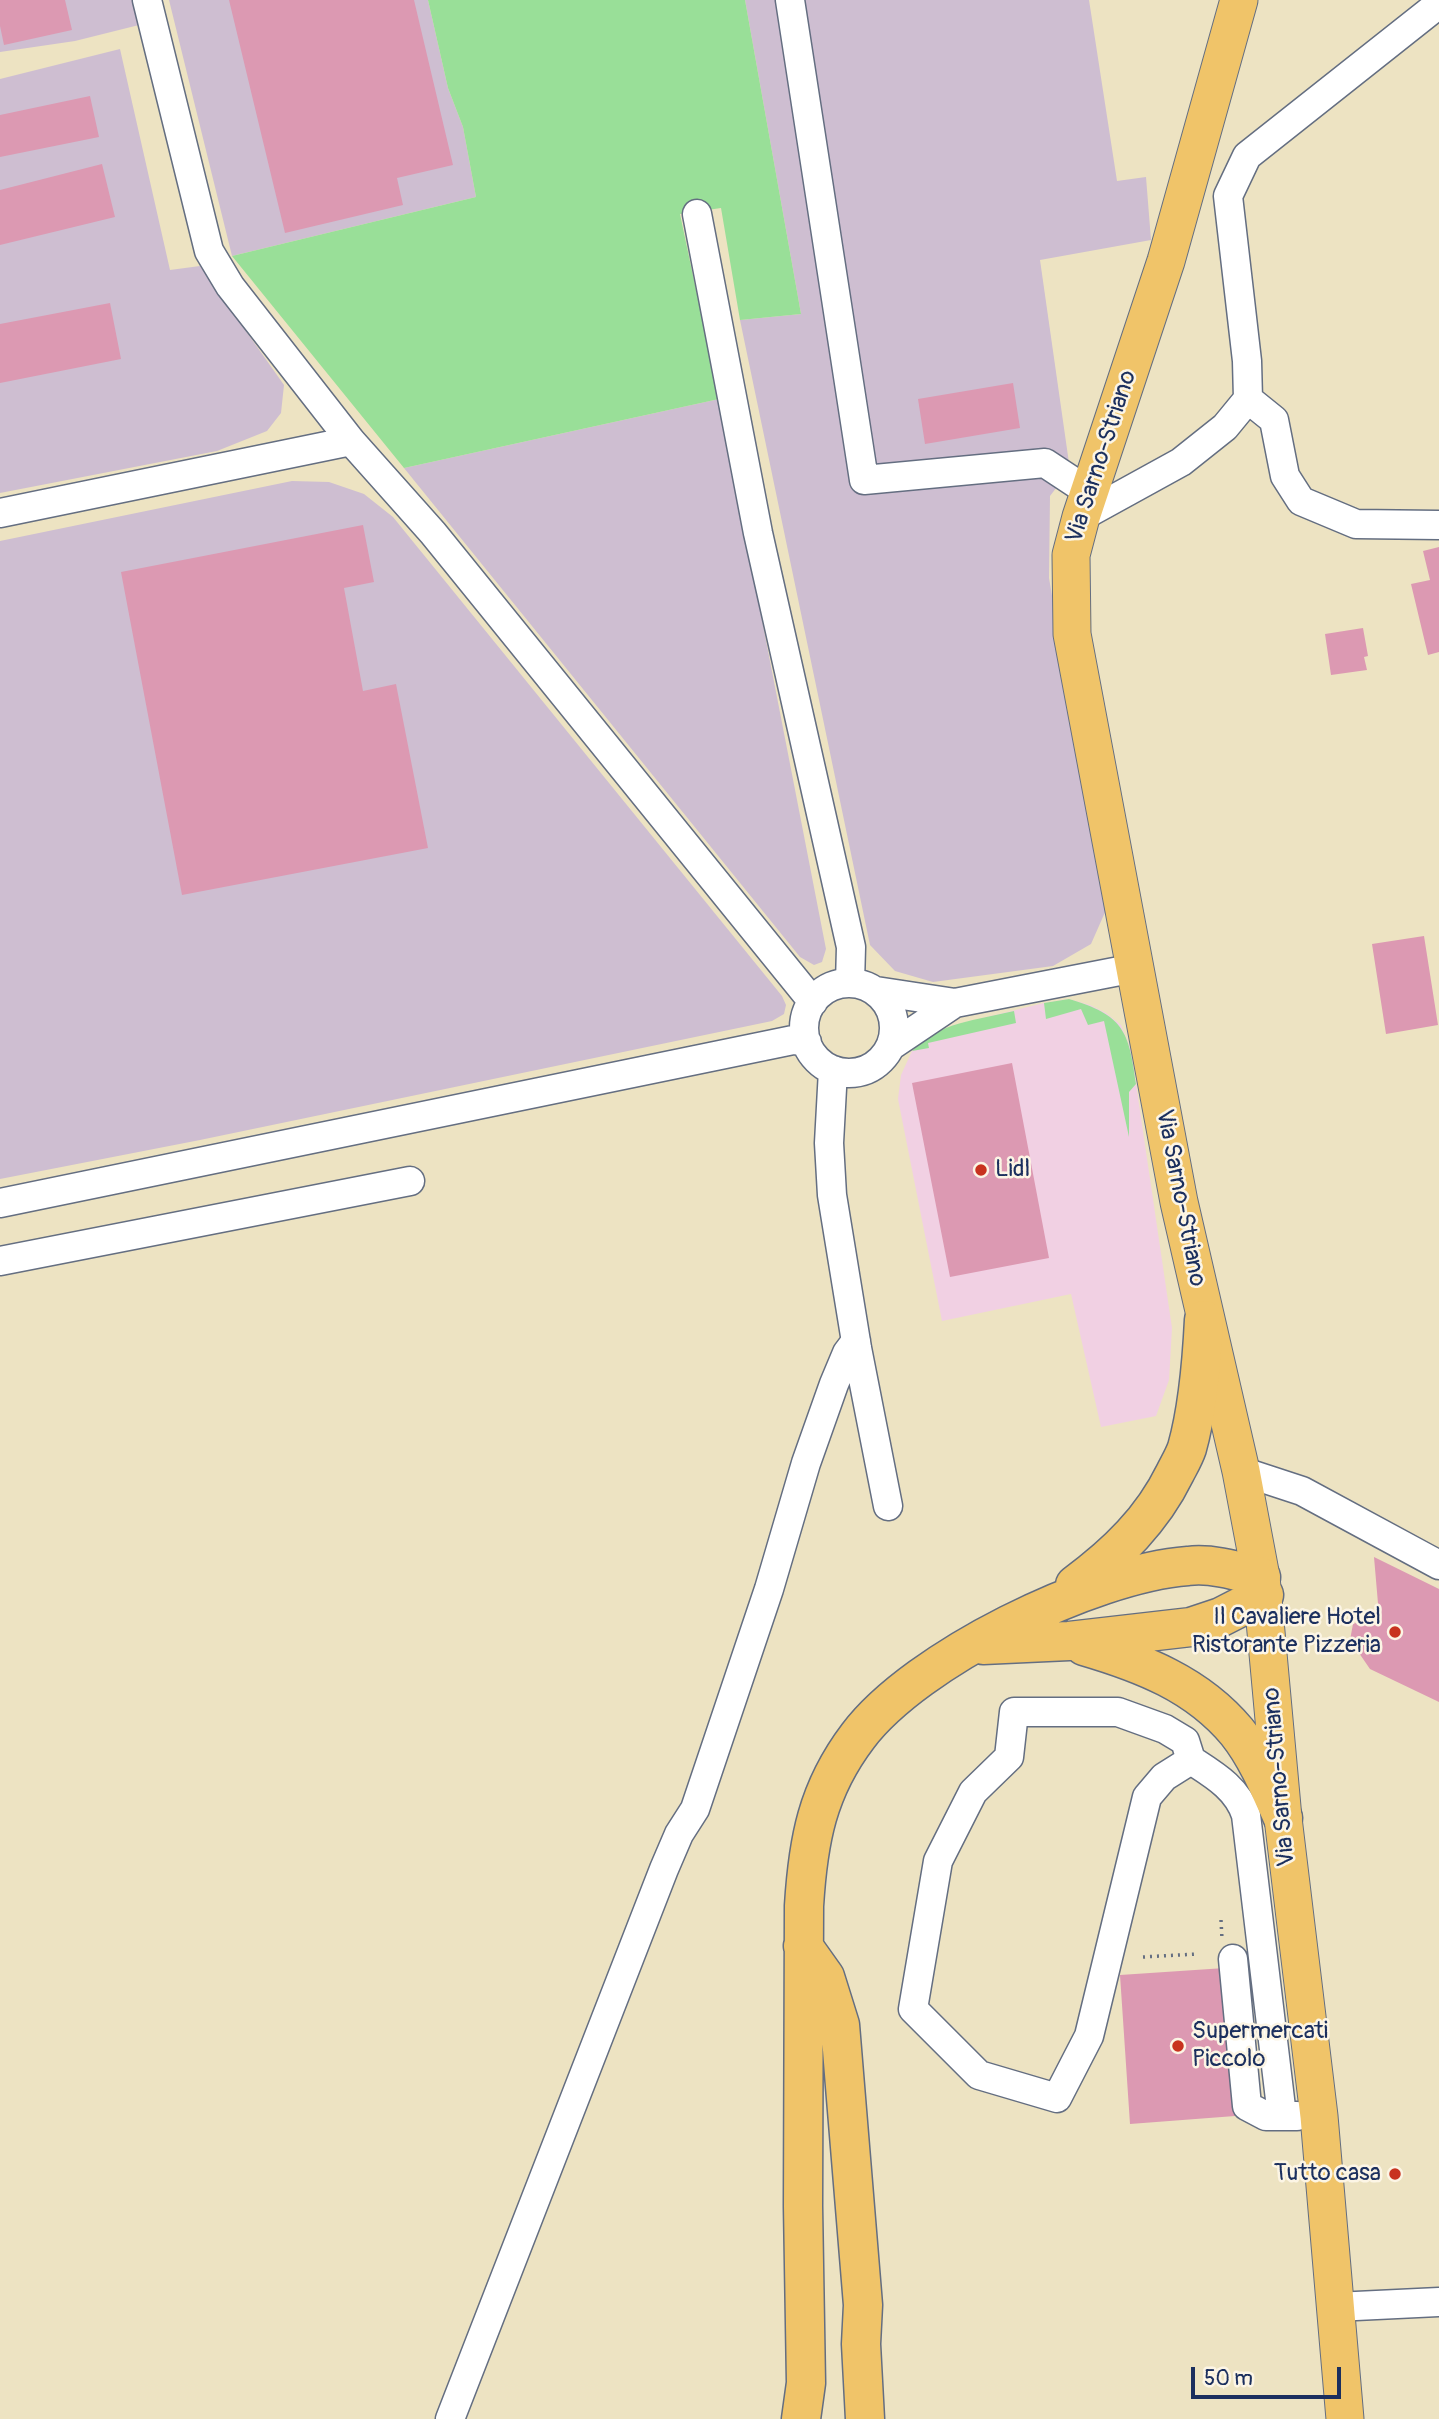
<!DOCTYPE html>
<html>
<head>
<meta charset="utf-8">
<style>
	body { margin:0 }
	#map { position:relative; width:1439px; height:2419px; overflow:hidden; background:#ede3c2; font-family:Pangolin,sans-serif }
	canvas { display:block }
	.scale { position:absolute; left:1191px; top:2367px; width:150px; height:32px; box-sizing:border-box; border:4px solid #1b2f5e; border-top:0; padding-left:9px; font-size:21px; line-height:24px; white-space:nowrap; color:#1b2f5e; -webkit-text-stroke:5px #fcf5e5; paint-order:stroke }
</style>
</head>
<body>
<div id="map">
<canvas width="1439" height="2419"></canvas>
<div class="scale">50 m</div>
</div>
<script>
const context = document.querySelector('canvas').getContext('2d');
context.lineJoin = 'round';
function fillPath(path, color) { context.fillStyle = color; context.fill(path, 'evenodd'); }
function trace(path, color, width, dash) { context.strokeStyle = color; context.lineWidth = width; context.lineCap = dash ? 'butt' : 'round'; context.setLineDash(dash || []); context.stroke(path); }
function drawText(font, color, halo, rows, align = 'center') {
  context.font = font + ' Pangolin,sans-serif'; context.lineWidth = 5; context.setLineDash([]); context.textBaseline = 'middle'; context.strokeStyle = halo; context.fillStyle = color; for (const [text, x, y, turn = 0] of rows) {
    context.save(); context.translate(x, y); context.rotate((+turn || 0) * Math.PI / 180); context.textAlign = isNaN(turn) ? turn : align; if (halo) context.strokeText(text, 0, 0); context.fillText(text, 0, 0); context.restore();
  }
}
const built = new Path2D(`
	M1069,999L1090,1005L1106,1013L1121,1025L1131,1050L1172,1328L1169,1380L1156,1416L1101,1427L1071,1294L942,1321L898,1099L901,1075L912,1051L921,1041L954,1025L1044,1003Z`);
const industrial = new Path2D(`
	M0,0H132L139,25L75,41L0,52Z
	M169,0H428L448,88L463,127L476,197L232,256Z
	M745,0H1089L1117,181L1146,177L1151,240L1040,260L1070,470L1050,496L1049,578L1106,910L1091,944L1053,966L933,982L895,971L870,945L740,320L801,314Z
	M120,49L170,270L200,266L284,385L281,413L267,431L217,451L0,493V79Z
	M719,399L826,949L822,962L814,965L800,957L404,468Z
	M292,481L329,482L364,494L393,517L782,996L786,1005L784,1014L772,1021L200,1140L0,1179V541Z`);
const green = new Path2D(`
	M428,0H745L801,314L740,320L721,208L680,214L719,399L404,468L232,256L476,197L463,127L448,88Z
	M1069,999C1123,1015 1129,1030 1136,1084L1129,1092V1137L1104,1021L1088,1025L1081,1009L1046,1019L1044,1003Z
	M1014,1011L1016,1023L928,1043L929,1048L912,1051C938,1022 978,1020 1014,1011Z`);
const building = new Path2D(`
	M0,0H65L72,30L4,45L0,26Z
	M229,0H414L453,165L397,178L403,205L285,233Z
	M90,96L99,137L0,157V115Z
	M102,164L115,217L0,245V190Z
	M110,303L121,359L0,383V324Z
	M1013,383L1020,428L925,444L918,399Z
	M363,525L374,582L344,588L363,691L396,684L428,848L182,895L121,572Z
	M1439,547V652L1428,655L1411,584L1430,580L1423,551Z
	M1363,628L1368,656L1364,657L1367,670L1331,675L1325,634Z
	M1424,936L1438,1025L1386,1034L1372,944Z
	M1012,1063L1049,1258L950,1277L912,1083Z
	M1374,1557L1439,1589V1702L1370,1669L1350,1640L1353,1624L1379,1615Z
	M1225,1968L1235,2116L1130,2124L1120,1975Z`);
const path = new Path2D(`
	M1221,1920L1222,1939
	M1143,1957L1197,1954`);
const minor = new Path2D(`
	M147,0L209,251L230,286L351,441L433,533L813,1002
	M790,0L864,480L1045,463L1089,492
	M697,214L758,533L851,947L850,983
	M1248,399L1274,420L1285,476L1301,501L1356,524L1439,525
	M0,513L351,441
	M1081,517L1181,462L1225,427L1248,399L1247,361L1228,196L1247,156L1439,4
	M804 1028a45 45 0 1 1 90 0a45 45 0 1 1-90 0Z
	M876,991L955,1003L1135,968
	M891,1046L955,1003
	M833,1070L829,1143L832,1195L857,1348L888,1506
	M0,1203L793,1040L807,1042
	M0,1261L410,1181
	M1241,1471L1302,1491L1439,1565
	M1191,1760L1185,1741L1165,1729L1118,1712H1014L1009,1757L973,1792L938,1861L913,2009L979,2075L1057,2098L1089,2036L1147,1797L1164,1777L1191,1760C1214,1775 1237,1788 1246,1815L1282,2116
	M1233,1959L1247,2106L1266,2116H1297
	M1335,2307L1439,2302
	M450,2419L664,1869L679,1834L695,1809L769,1589L806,1463L834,1384L847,1353L856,1341`);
const major = new Path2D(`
	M1239,0L1166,261L1081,517L1071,555L1072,634L1179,1202L1241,1471L1261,1577L1283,1818L1319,2116L1345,2419`);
const highway = new Path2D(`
	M1075,1585C1117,1554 1152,1520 1175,1473C1179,1465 1184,1457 1187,1448C1198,1409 1202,1360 1204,1320
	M983,1645L1069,1641L1191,1627L1221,1617L1264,1595
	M1084,1646C1142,1663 1197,1684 1237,1732C1257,1757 1270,1789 1283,1818
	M803,1946L825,1977L840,2025L863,2305L861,2344L865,2419
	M801,2419L806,2383L803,2206L804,1906C808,1841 817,1790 858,1736C916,1659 1092,1573 1188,1566C1212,1563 1238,1571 1261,1577`);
const markers = [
	[981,1170,7,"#c8321e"],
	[1395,1632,7,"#c8321e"],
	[1178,2046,7,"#c8321e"],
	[1395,2174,7,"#c8321e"]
];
const streetNames = [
	["Via Sarno-Striano",1102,457,-72],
	["Via Sarno-Striano",1180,1198,79],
	["Via Sarno-Striano",1280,1777,-95]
];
const poiNames = [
	["Lidl",995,1170],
	["Il Cavaliere Hotel",1381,1618,"right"],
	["Ristorante Pizzeria",1381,1646,"right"],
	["Supermercati",1192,2032],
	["Piccolo",1192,2060],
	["Tutto casa",1381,2174,"right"]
];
fillPath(built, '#f1d0e3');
fillPath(industrial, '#cebed1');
fillPath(green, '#99df98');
fillPath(building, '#dc99b2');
trace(minor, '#646e81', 31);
trace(major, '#646e81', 39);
trace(highway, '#646e81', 41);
trace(path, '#646e81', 3.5, [2, 5]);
trace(minor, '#fff', 28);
trace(major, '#f0c469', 37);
trace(highway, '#f0c469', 38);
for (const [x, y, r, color] of markers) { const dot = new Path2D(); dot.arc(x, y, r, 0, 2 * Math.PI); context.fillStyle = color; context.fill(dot); trace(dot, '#fcf5e5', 2.5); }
drawText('24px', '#1b2f5e', '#fcf5e5', streetNames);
drawText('24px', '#1b2f5e', '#fcf5e5', poiNames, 'left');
</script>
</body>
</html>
